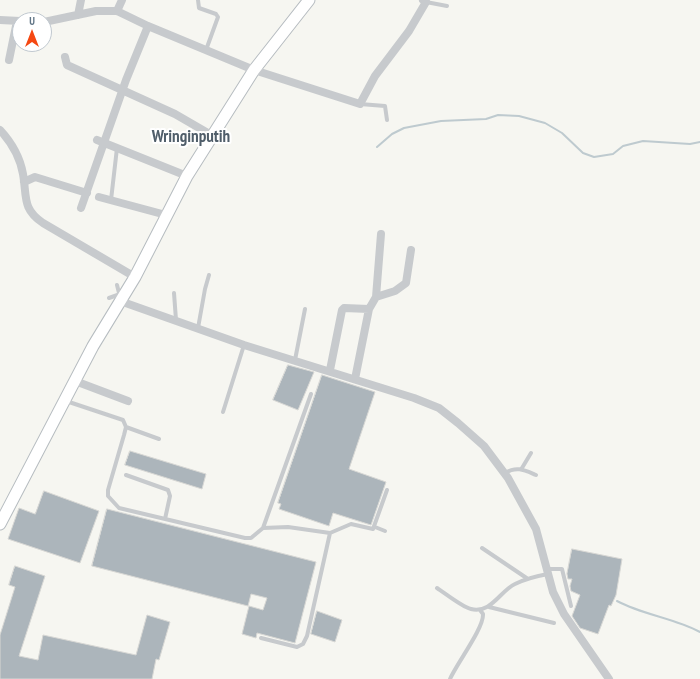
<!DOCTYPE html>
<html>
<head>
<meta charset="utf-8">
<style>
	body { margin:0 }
	#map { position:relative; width:700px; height:679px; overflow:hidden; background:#f6f6f1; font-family:"PT Sans Narrow",sans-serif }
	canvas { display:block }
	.north { position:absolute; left:12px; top:12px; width:40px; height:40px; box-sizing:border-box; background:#fff; border:1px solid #c0c8cf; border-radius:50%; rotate:0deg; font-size:11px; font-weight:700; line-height:16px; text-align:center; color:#617586 }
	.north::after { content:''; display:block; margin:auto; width:14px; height:18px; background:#f54812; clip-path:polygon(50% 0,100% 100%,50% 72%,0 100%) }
</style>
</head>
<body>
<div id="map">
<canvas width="700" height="679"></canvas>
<div class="north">U</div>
</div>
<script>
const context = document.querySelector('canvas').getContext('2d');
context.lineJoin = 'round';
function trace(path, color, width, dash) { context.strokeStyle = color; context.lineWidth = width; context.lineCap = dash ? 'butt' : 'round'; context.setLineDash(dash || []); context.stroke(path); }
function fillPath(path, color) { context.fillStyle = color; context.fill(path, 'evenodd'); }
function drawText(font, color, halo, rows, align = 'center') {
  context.font = font + ' "PT Sans Narrow",sans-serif'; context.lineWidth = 4; context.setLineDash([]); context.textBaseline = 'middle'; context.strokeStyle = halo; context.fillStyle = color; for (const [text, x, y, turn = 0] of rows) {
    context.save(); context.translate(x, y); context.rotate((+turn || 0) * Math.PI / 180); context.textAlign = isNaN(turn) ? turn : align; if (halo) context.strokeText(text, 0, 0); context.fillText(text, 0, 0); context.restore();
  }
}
const stream = new Path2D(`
	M377,147L392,134L404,128L441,121L486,119L498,115L519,116L545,123L562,133L583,153L594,157L613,154L623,146L643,141L690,144L700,142
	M617,601C643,615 674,618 700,632`);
const building = new Path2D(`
	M288,365L314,372L298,410L273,400Z
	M322,375L375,392L349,469L386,482L371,525L333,513L329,526L279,509L281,504L278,503Z
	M130,451L206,474L202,489L125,465Z
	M44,491L99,511L80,563L8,539L19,508L35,514Z
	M107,509L316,562L295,643L257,633L256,638L242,634L249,606L263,610L267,598L251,594L248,606L92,566Z
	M572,549L622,559L616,595L611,606L609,605L598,634L580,628L572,616L580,595L571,591L570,586L572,579H568L567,574Z
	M15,566L45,576L19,656L38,660L43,635L136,655L147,615L170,622L159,660L156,659L152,679H0V635L15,587L9,585Z
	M317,611L342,620L335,642L311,634Z`);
const lane = new Path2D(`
	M198,0L199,8L216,14L218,17L206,50
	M426,2L447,6
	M360,104L385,106L387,120
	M111,200L117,148
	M117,285L119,293
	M174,293L176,320
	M109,298L123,293
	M198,328L205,289L209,275
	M295,360L305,309
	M66,401L123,420L126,427L124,435L108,490V496L119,508L245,538H251L263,528L311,394
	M223,412L244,345
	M126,427L159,439
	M522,468L531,453
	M505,473C517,466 524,470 536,475
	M126,475L168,490L170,496L165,519
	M375,527L385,531
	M263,528L288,527L330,533L351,524L373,529L387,490
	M482,548L528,579
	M547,569H562L571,606
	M437,588C446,594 462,607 471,609C491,614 500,591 515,584C525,579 537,576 548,574
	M489,607L554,623
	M261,638L297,647L303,644L307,636L330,533
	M450,679C457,663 484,628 483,614L480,610`);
const street = new Path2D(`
	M117,11L122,0
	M78,15L81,0
	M0,20L20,21
	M44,22L96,11H117L148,26L254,70L360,104L375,76L409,31L426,2L423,0
	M65,57L67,65L175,114L213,136
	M9,60L17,21
	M0,130C12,143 20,157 23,174C27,197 22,209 43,223L135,277
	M97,140L187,176
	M24,182L35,177L87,193
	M99,197L166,215
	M81,208L126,80L148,26
	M376,297L395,291L406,283L411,250
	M120,301L244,345L414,398L439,408L458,423L484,446L508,478L536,529L553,592L564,614L609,679
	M330,370L342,310L344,308L369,309
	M355,379L369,309L376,297L381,234
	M75,381L128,401`);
const secondary = new Path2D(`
	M0,524L93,346L135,277L187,176L254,70L309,0`);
const quarterNames = [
	["Wringinputih",191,137]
];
trace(stream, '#becacf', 2);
fillPath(building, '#acb5bb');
trace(building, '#d7d7d4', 1);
trace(secondary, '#b6bcc0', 13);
trace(lane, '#c7cacd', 4);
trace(street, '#c7cacd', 8);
trace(secondary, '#fff', 11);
drawText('bold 17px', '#505e6a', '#fff', quarterNames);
</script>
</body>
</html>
